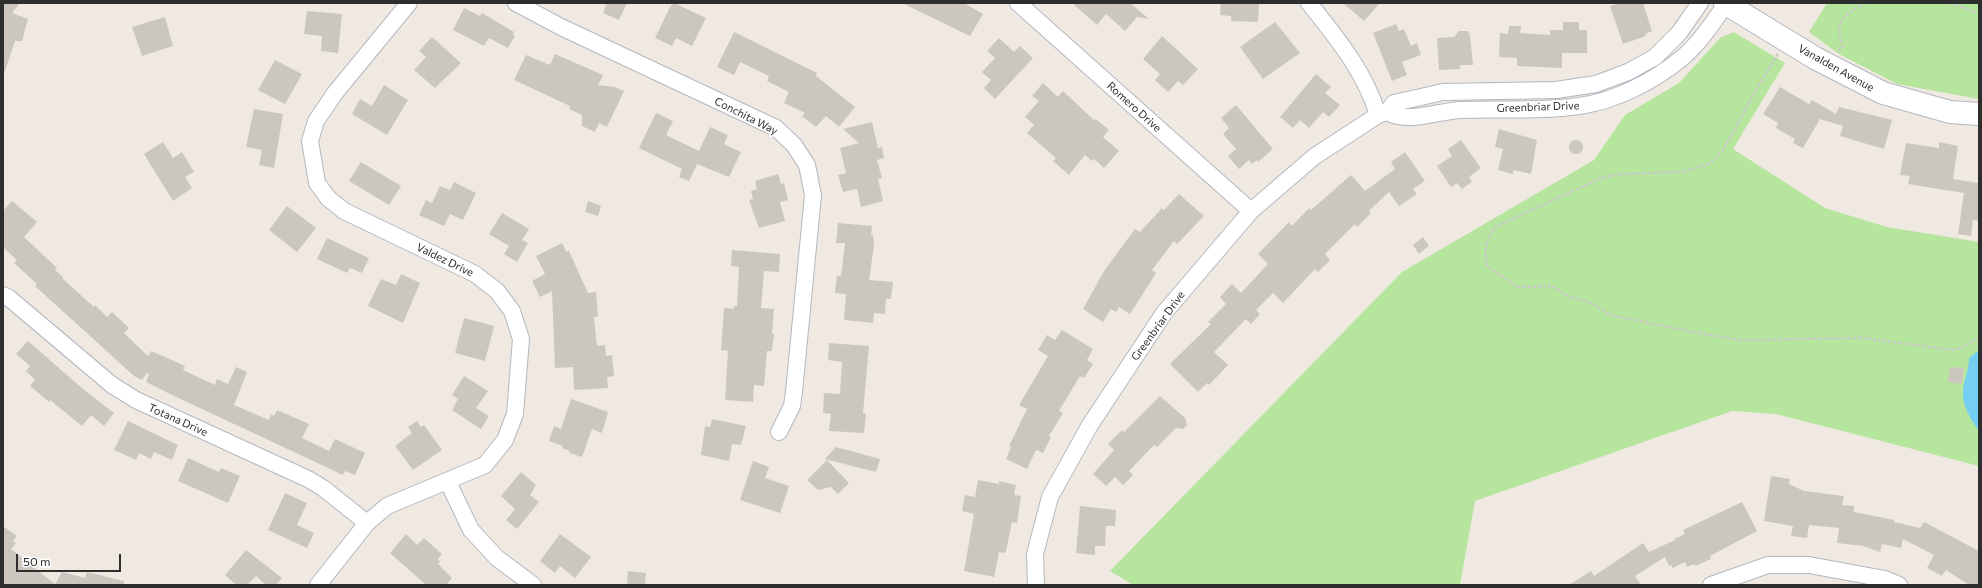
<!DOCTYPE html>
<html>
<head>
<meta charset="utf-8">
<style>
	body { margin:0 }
	#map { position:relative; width:1982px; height:588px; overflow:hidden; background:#efe9e1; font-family:Commissioner,sans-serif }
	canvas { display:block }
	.frame { position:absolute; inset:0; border:4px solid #2e2e2e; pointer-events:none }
	.scale { position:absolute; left:16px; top:554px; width:105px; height:18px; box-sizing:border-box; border:2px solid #2e2e2e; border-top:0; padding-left:5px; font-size:12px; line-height:14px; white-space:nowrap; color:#2e2e2e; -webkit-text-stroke:3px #fff; paint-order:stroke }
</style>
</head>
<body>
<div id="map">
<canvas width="1982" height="588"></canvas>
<div class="frame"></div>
<div class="scale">50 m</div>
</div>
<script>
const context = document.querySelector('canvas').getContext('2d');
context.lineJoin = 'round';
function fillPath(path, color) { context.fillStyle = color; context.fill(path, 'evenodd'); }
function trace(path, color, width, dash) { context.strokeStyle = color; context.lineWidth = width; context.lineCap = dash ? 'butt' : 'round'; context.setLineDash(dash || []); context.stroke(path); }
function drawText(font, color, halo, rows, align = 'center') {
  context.font = font + ' Commissioner,sans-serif'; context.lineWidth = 3.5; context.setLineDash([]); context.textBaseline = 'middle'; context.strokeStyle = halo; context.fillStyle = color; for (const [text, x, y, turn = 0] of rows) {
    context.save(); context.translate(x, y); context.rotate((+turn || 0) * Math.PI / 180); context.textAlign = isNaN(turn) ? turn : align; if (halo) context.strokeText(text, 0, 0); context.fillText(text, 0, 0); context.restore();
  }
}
const green = new Path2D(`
	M1827,3H1979V99L1897,84L1839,54L1809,32Z
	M1734,32L1785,63L1733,149L1825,208L1887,227L1979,242V466L1776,414L1732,411L1475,501L1460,585H1133L1110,571L1402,272L1594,160L1625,115L1679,83L1720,38Z`);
const water = new Path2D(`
	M1979,350V430C1972,423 1962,404 1963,393C1963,381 1969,371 1969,358Z`);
const building = new Path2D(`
	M3,3H20L12,13L28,19L22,41H15L5,71H3Z
	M607,3H627L619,20L603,13Z
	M674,3L706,18L692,46L676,38L672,46L655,38L670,7Z
	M902,3H964L983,14L970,36Z
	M1072,3H1130L1149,19L1137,17L1125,31L1106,14L1097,25Z
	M1221,3H1259L1258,22L1231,21V16L1220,15Z
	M1343,3H1380L1364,21Z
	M1620,3H1643L1652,31L1645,34L1646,36L1623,44L1610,6Z
	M464,8L480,16L482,13L514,32L513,35L515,36L508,48L489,38L484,46L453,30Z
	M307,11L342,14L338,53L321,51L322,36L304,34Z
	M165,17L173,46L142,56L132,27Z
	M1275,22L1300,53L1263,79L1240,47Z
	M1563,22H1579V30H1587V53H1562V68L1517,66V58L1499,57L1500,33L1508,34L1509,26H1521L1520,33L1550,35V30H1563Z
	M1396,24L1399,31L1404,29L1411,46L1417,43L1421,55L1402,62L1407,75L1392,81L1373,33Z
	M1459,31H1468L1470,36L1473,65H1460V69L1439,70L1437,38L1454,37Z
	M734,32L817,73L816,76L855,107L839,127L826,116L816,127L802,116L805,113L784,103L789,92L767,81L769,76L740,62L734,75L717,67Z
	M1162,36L1198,69L1183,85L1178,81L1168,92L1155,80L1160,74L1143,59Z
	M432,37L461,63L435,88L414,70L426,57L419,51Z
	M999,38L1014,52L1020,46L1033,58L995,99L984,88L991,80L982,72L995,58L987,51Z
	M555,54L603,75L598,85L615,87L624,91L607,127L599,123L595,132L582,126V115L569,109L570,106L514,80L526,55L550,65Z
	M275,60L302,74L285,104L258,90Z
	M1316,74L1331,87L1325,93L1340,105L1329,117L1323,112L1309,128L1300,120L1293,128L1280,117Z
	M1043,83L1058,97L1063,91L1094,120L1096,119L1109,130L1103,137L1119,151L1104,168L1094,159L1092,161L1085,155L1069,175L1053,161L1056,158L1027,133L1034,125L1025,117L1039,101L1032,96Z
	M384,85L408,100L387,135L352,114L360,99L372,106Z
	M1780,87L1809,104L1812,100L1836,114L1839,107L1892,120L1884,149L1840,136L1843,126L1820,119L1803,148L1793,143L1795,139L1776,128L1778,123L1763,114Z
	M1236,105L1273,149L1258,162L1257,160L1252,164L1249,160L1239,169L1228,156L1236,149L1223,134L1229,128L1221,118Z
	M254,109L283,114L274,168L259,165L262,150L246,147Z
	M656,113L673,121L666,135L699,151L710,127L728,135L724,144L741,152L729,177L697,164L689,181L679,177L682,169L639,148Z
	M872,122L878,148L882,147L884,158L877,160L882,178L878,179L883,201L861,207L857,189L843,192L838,175L846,173L840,148L859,143L843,129Z
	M1499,129L1537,140L1531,174L1514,170L1513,174L1498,170L1503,149L1495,147Z
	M1461,140L1481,168L1469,177L1472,182L1462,189L1457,183L1451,187L1437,166L1452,156L1448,149Z
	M1569 147a7 7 0 1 1 14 0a7 7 0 1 1-14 0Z
	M163,142L173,158L182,152L194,172L185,177L192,188L173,201L144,154Z
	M1939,142L1958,146L1953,179L1979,183V221L1973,220L1971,236L1958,234L1964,193L1908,184L1910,176L1900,175L1906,143L1939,148Z
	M1405,152L1425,181L1413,189L1417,194L1399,206L1389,192L1369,211L1371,213L1357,227L1355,224L1325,254L1330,260L1318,272L1315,269L1283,303L1273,293L1256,310L1260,314L1251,324L1246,319L1214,352L1228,365L1209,385L1207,383L1198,392L1170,364L1211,324L1208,322L1226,304L1220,297L1232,284L1241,293L1268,264L1258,254L1289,222L1292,226L1309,208L1311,210L1351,175L1365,191L1395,169L1391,162Z
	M361,162L401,186L389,205L349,181Z
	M778,174L781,184L784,183L788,200L780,202L785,221L759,228L749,200L753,199L751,191L757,189L755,181Z
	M454,182L476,193L463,220L450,214L444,226L419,215L426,200L432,203L440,186L450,190Z
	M1179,194L1204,216L1177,244L1174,241L1152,270L1156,273L1130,314L1119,307L1116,312L1111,309L1103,322L1083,309L1104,271L1135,229L1140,232L1162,208L1164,210Z
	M12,201L37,222L24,237L57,268L55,270L63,277L62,278L94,307L95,305L107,317L112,312L129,328L124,333L148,356L151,351L172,360L185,366L183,370L215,385L217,379L228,384L236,367L247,372L234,405L269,420L271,414L274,416L277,410L309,424L302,438L329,451L335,439L365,453L355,475L345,471L343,475L172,395L146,382L149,374L147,373L142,380L134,376L35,286L37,284L14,263L17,260L3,247V211Z
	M588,201L601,206L598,216L585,212Z
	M287,206L316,228L297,252L269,230Z
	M502,213L529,229L522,240L528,243L517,262L504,254L509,246L489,234Z
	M838,223L872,226L871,235H873L874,246L869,280L893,282L891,299H886L885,314L874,313L873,323L844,320L846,294L835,293L837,276H841L845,243H836Z
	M1423,237L1429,246L1419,254L1413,245Z
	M327,238L369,258L362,273L350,268L347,273L317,259Z
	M562,243L566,252L569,251L588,293L596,292L598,317H594L597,346L605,345L606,356L612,355L614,376L607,377L608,388L574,390L573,367L555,368L552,291L540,297L532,281L545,274L536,256Z
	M732,250L780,254L779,272L764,271L761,308L774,309L772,334H774L772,351H767L764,386L754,385L753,402L725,400L728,351L721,350L724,308L734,309V306H737L739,267L731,266Z
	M401,274L420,283L403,323L368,306L381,279L396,285Z
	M464,318L494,326L485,361L455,353Z
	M1062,330L1093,349L1087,360L1093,364L1084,378L1080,376L1059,411L1063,413L1049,436L1051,437L1043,453L1036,450L1027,469L1006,459L1011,447L1009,446L1027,409L1019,405L1048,356L1038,350L1047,335L1055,340Z
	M28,341L83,389L114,413L104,426L91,415L82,426L50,400L49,402L30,386L35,380L26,371L30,366L16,354Z
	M829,343L869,346L863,413L866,414L864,433L829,431L831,414L823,413L824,393L840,394L842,362L828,360Z
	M1950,367L1964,368L1962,384L1948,382Z
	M464,376L488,391L476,408L489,416L481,429L452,410L458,399L452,395Z
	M1160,396L1185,418L1187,425L1183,429L1176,428L1157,447L1154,445L1129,471L1133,475L1123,485L1115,477L1106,486L1093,474L1114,450L1108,444L1122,430L1124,432Z
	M571,399L608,412L602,433L592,429L582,457L569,453L570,451L562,448L563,446L549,441L554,426L561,429Z
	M712,419L746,426L741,445L732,444L729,461L701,455L705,426L710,427Z
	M128,421L178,445L172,460L154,452L151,459L139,453L136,460L114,450Z
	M417,421L421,427L424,425L442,450L413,470L395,446L412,433L408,427Z
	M836,447L880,459L876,472L825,459Z
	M188,458L219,472L221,468L240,476L228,503L178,481Z
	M827,460L849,483L838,494L831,487L818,490L807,480Z
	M753,461L769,467L765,478L789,486L780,513L740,500Z
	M521,472L536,485L530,495L539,502L517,529L506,520L515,509L501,496Z
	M1771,476L1790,479L1789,484L1804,491L1844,496L1842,505L1854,506V512L1894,520V522L1920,528L1924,522L1979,551V585H1969L1946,570L1942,576L1927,568L1934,555L1903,539L1901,548L1882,544L1880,552L1863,546L1837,543L1839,528L1809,525L1807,538L1791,536L1793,526L1764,521Z
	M978,480L999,484V481L1016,485L1014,495L1021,496L1017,523L1012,522L1006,551L1004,553L999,552L994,577L964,571L974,514L962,511L965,495L975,497Z
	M285,493L307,503L297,525L314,533L307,548L268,530Z
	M1742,502L1757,531L1710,556L1711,559L1695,566L1694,564L1687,567L1685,562L1673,568L1671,565L1669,566L1665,557L1635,576L1641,585H1569L1591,571L1594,576L1643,543L1649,552L1675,540L1674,539L1685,534L1683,530Z
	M1080,506L1116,510L1115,526H1106L1105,546H1095V555L1076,553Z
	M3,526L17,536L13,541L16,543L11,549L55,584L62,572L85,578L87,572L124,581V585H3Z
	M406,534L417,545L424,538L442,554L438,559L440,562L438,564L452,578L446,585H426L390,553Z
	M560,534L591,557L575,578L560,566L555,573L540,561Z
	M246,550L282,578L276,585H266L256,576L247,585H236L225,575Z
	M628,571L646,573L645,585H627Z`);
const path = new Path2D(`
	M1950,3L1979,13
	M1838,51L1843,46C1833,21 1845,15 1865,3
	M1778,54L1757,88L1722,152L1709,164L1682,172L1623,174L1604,177L1497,226C1487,237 1482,252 1488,267L1518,287L1552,286L1570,297L1589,302L1611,315L1683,330L1739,340L1865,338L1951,350L1962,348L1979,337`);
const street = new Path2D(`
	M516,3L561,27L776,128L794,145L807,165L813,195L794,392L792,406L779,432
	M1018,3L1251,211
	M1309,3C1337,38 1365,72 1378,115
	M1387,112C1409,124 1437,111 1461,110C1500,108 1540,112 1579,106C1616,101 1654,81 1682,58C1700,43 1713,22 1726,4
	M3,295L9,298L112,385L136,400L308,479L323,488L367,523
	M448,482L471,530L497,558L533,585
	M318,585L367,523L387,506L485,465L505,440L515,414L521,339L512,311L497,291L475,274L344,211L328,198L317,183L310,141L316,121L335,93L409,3
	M1036,585L1035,554L1050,497L1090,425L1164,313L1251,211L1315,156L1378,115L1387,112L1394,103L1443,92L1556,90L1596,84L1628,72L1655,57L1679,33L1700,3
	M1711,585L1768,565H1809L1885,579L1899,585`);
const secondary = new Path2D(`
	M1725,3L1815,58L1883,93L1950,112L1979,114`);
const streetNames = [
	["Vanalden Avenue",1836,68,29],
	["Romero Drive",1134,107,42],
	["Greenbriar Drive",1538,107,-2],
	["Conchita Way",746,116,27],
	["Valdez Drive",445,260,26],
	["Greenbriar Drive",1158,326,-54],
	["Totana Drive",178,420,24]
];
fillPath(green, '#b6e59e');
fillPath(water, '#75cff0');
fillPath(building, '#cbc7bf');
trace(street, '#b4b7c1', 18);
trace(secondary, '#b4b7c1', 24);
trace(path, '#c9c9c9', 2.5, [3, 2]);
trace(street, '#fff', 16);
trace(secondary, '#fff', 22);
drawText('11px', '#2e2e2e', '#fff', streetNames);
</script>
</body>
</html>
